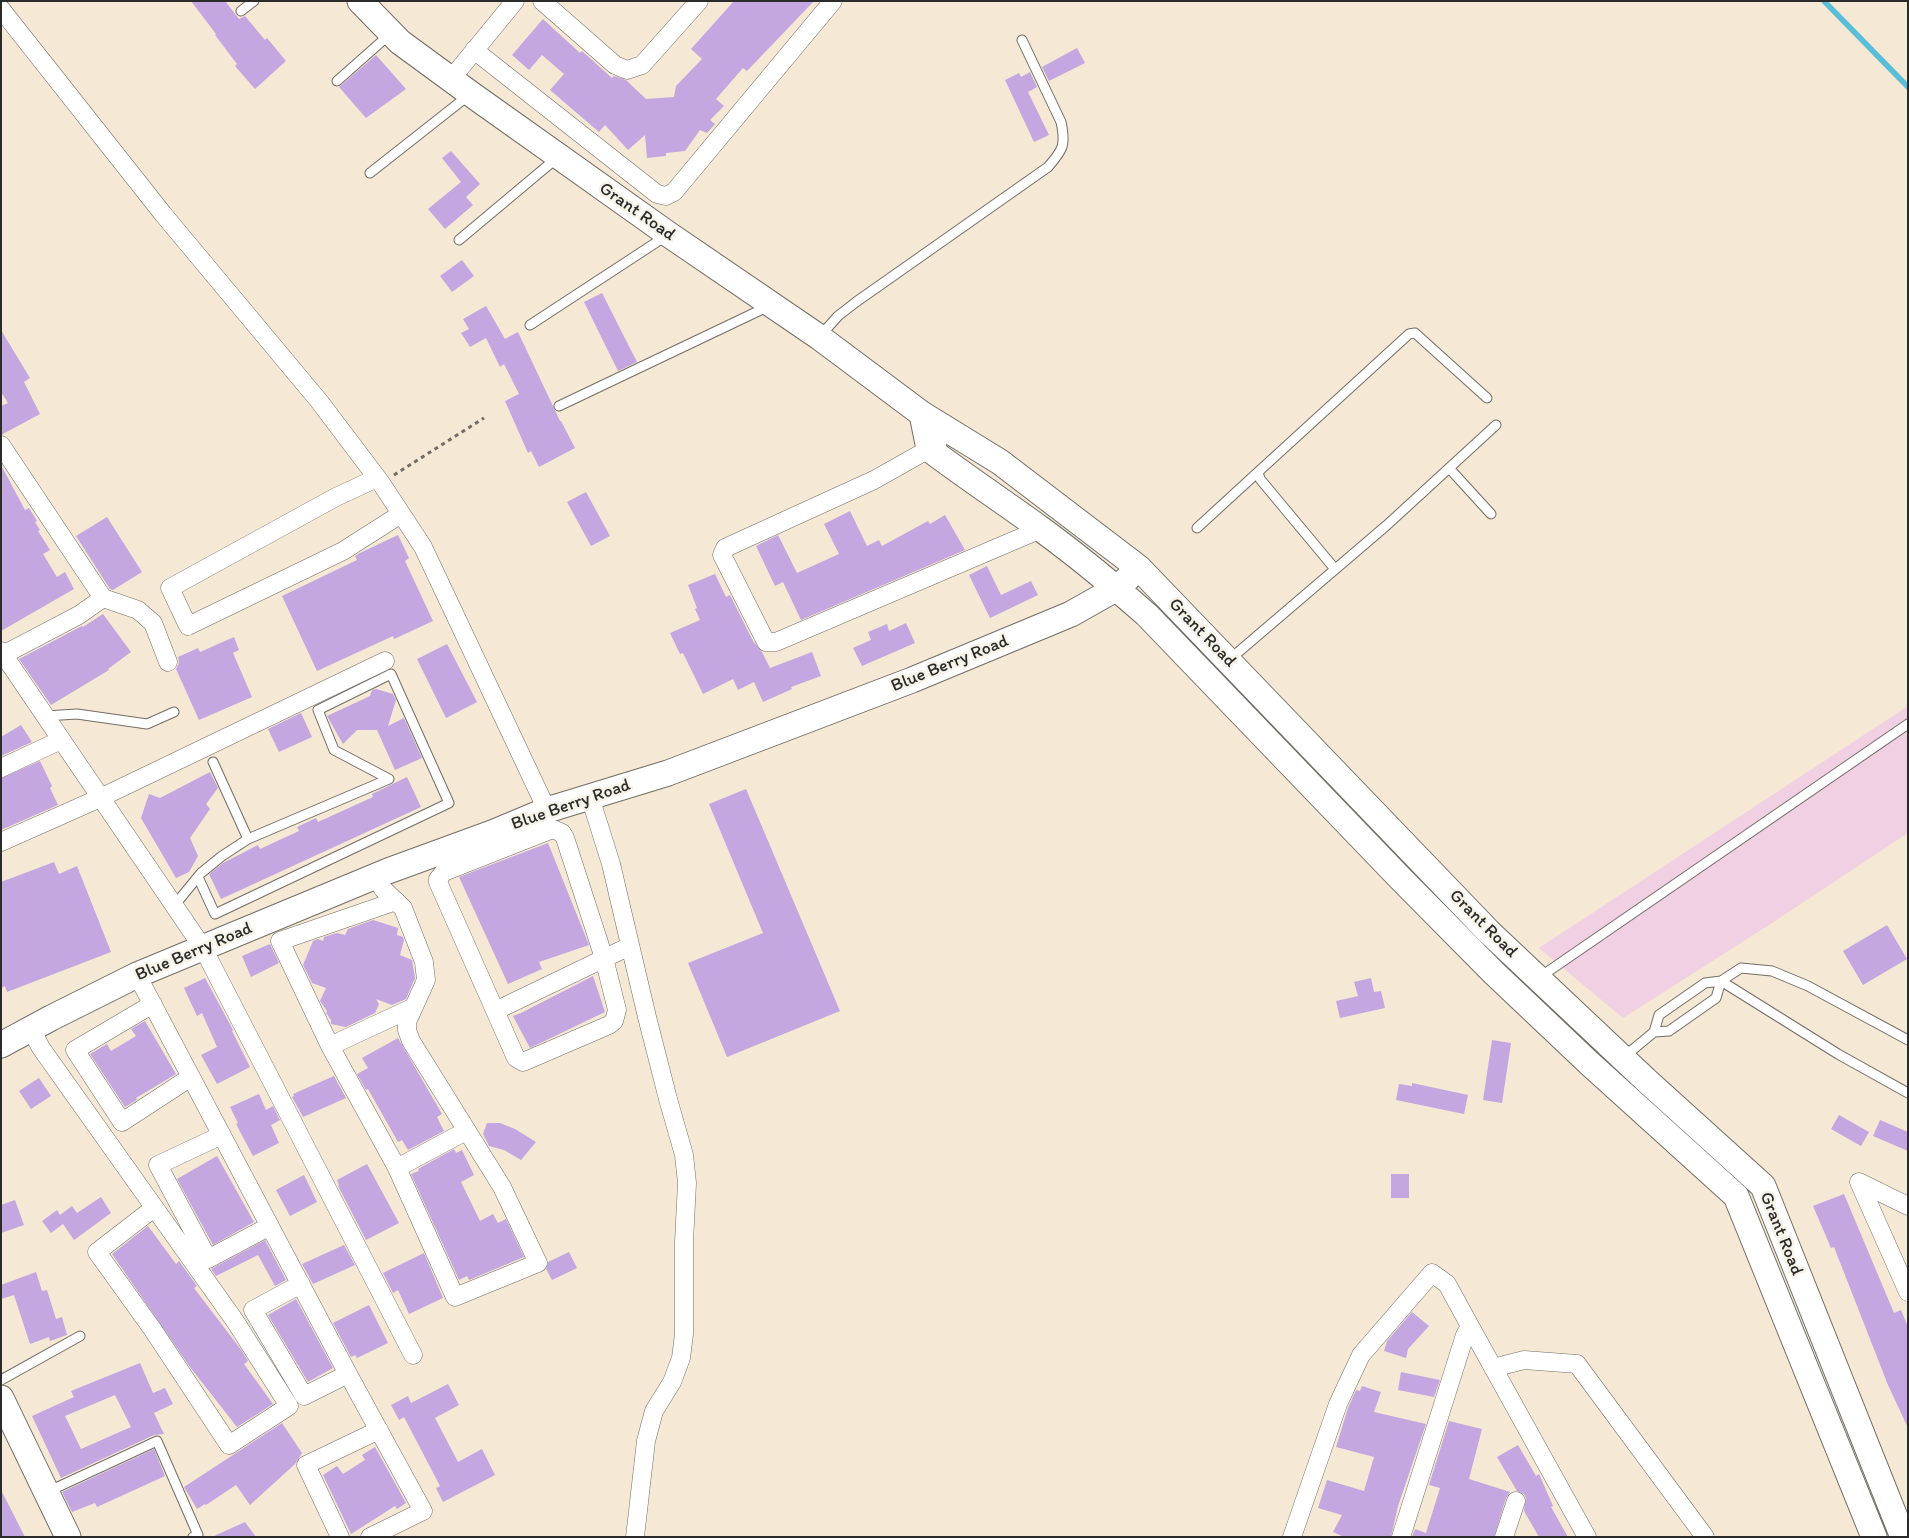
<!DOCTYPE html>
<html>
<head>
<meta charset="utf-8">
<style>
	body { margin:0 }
	#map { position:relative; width:1909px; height:1538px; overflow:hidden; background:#f5e8d4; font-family:Itim,sans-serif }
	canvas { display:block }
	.frame { position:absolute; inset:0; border:2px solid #2b2b2b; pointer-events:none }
</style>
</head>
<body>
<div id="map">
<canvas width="1909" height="1538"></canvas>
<div class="frame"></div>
</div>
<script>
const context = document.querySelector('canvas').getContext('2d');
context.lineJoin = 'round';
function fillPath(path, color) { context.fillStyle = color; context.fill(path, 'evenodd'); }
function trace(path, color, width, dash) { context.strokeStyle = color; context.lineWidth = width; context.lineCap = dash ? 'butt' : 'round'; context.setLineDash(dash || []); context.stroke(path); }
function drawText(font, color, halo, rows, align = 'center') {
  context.font = font + ' Itim,sans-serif'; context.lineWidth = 5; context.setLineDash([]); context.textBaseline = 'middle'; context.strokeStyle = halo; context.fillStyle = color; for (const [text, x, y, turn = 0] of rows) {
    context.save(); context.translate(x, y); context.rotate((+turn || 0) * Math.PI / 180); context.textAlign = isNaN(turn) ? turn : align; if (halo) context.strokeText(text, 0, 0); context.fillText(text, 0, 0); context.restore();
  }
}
const built = new Path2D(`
	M1908,706V833L1772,923L1623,1018L1539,948Z`);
const stream = new Path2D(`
	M1824,1L1908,87`);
const building = new Path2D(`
	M191,1H225L239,19L245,16L265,40L267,38L286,61L255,89L235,66L237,64L215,35L216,34Z
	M734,1H814L747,71L743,68L716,99L724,106L710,120L715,124L707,133L700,130L685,151L666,153V156L647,158L645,135L628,150L605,125L599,132L550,90L564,74L542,55L529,70L512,55L543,19L580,53L582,51L612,78L614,76L626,80L646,99L674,97L676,86L702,59L691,49Z
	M1077,48L1085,63L1049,81L1042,67Z
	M376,55L406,89L366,118L339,87Z
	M1030,72L1037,87L1028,92L1049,135L1034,142L1005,80L1019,73L1021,77Z
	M451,151L480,184L466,197L473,205L445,229L428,209L461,182L442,158Z
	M462,260L474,276L452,292L440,276Z
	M602,293L637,362L618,371L584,302Z
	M486,306L505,339L518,332L560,421H561L575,448L539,467L531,451L528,453L505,401L519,394L504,364L500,367L486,338L470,347L461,333L469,329L463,319Z
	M1,330L30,378L24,382L40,414L1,435V406L8,403L1,392Z
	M1,465L25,510L29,508L37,521L35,522L40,530L38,531L50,550L43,554L57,577L65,572L74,589L1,631Z
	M586,492L610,536L591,546L567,502Z
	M850,511L867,546L879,540L882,546L928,521L930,524L945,515L965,550L801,620L783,582L775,586L756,546L778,535L797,573L839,554L824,524Z
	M107,517L142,572L113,590L110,589L76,536Z
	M398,535L409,558L405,561L433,621L394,639L393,636L317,671L282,596L357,560L355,556L360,553Z
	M987,566L1001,595L1031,581L1038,595L990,618L969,575Z
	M715,574L726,597L730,595L753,641L762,652L770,668L812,652L821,676L791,687L792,689L763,702L754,682L738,690L733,679L703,694L683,653L680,654L670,633L700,620L695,609L697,608L688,585Z
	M103,614L131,652L108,669L109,670L51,705L19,659L82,626L83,627Z
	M906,623L915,643L862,666L853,648L871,640L868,632L887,624L889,631Z
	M234,637L239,650L233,653L252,697L199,720L176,669L179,663L178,657L198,648L200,652Z
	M447,644L477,702L446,718L417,659Z
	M376,689L393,694L396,700L388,726L404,718L422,758L395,770L377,730H357L343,744L327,716L370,696L372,690Z
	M301,713L312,737L279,752L268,729Z
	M21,725L32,742L1,756V737Z
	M40,761L52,786L50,788L58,805L1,830V778Z
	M210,772L218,788L206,804L210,809L190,838L198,856L189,872L176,878L141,818L149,794L160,798Z
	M407,777L421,807L221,899L209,874L223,863L258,845L260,849L299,831L297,827L316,818L318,822L373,797L372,794Z
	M746,789L840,1011L727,1057L688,963L763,933L709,804Z
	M548,843L589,945L539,962L542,969L508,984L459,877Z
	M54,862L59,874L77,866L111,952L7,992L5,986L1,988V882Z
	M373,920L398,928L397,935L403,937L404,940L400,955L412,960L415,978L406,999L392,1005L376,999L379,1004L375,1013L346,1027L331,1024V1020L326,1013L327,1011L320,1001L326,988L312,983L303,965L313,941L318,939L323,941L324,937L337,933L345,935L348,929Z
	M1887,925L1907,959L1863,985L1843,951Z
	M270,944L279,963L251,977L242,956Z
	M593,976L605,1012L530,1048L513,1016L521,1013Z
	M205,978L233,1030L232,1031L250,1067L217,1084L201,1055L217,1047L202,1013L197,1016L184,988Z
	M1371,978L1374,992L1381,991L1385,1008L1340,1018L1336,1001L1358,996L1354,982Z
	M145,1021L176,1074L136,1098L137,1100L125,1107L90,1054L107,1044L111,1051L136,1036L131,1029Z
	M398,1038L442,1114L437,1117L444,1131L408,1150L402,1140L398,1142L368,1089L366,1090L357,1074L368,1068L362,1058Z
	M1492,1040L1511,1043L1502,1103L1483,1100Z
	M334,1076L346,1098L303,1117L292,1097L294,1096L293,1094Z
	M39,1078L51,1096L31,1109L19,1091Z
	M1412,1083L1468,1095L1464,1114L1396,1100L1399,1084L1412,1086Z
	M259,1094L266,1110L273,1106L280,1120L271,1125L279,1143L253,1156L236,1124L238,1123L230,1107Z
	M1839,1115L1869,1132L1861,1146L1831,1129Z
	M1880,1120L1908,1132V1151L1873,1136Z
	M487,1123H500L515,1129L536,1142L521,1160L504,1150L489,1146L483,1134Z
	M454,1149L456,1153L462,1150L474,1175L461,1182L480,1221L493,1214L498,1223L506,1219L524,1257L469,1280L467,1276L459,1280L411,1174L419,1171L418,1169Z
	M217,1156L254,1222L213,1245L177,1179Z
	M367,1164L399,1223L366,1240L338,1186L339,1185L337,1180Z
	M1391,1174H1409V1198H1391Z
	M304,1175L317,1202L290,1216L276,1190Z
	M1844,1194L1894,1313L1901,1310L1908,1327V1428L1888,1385L1834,1247L1831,1248L1813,1206Z
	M101,1197L111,1213L74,1240L63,1224L51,1233L42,1221L57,1210L60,1215L72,1206L77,1213Z
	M15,1200L24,1225L1,1233V1205Z
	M148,1226L176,1264L179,1261L197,1286L194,1288L242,1351L248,1361L244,1364L273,1404L237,1427L190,1367L112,1254Z
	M265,1240L286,1280L275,1286L258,1255L216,1276L211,1269Z
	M344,1245L355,1265L313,1284L302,1264Z
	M569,1252L577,1268L552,1280L546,1269L548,1262Z
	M424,1253L443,1298L409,1314L398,1290L393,1293L383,1273Z
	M36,1272L42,1291L47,1290L56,1319L62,1317L67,1335L50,1341L49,1337L30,1344L14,1295L1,1299V1285Z
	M296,1299L333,1368L308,1382L268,1315Z
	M369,1305L388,1343L357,1358L355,1355L351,1357L333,1323Z
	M1412,1312L1429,1326L1408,1349L1406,1358L1384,1351L1387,1341Z
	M140,1363L153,1393L165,1388L173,1404L154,1413L164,1434L154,1435L61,1478L32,1416L74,1397L71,1391ZM115,1395L131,1427L81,1449L65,1416Z
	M1401,1372L1440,1380L1434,1397L1398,1390Z
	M448,1384L459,1405L435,1418L458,1462L482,1449L495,1475L443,1502L436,1488L440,1486L404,1417L399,1420L391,1405L408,1396L411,1403Z
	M1362,1386L1381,1392L1374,1412L1426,1424L1398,1506L1391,1537H1344L1333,1532L1342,1515L1318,1508L1327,1480L1364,1491L1374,1457L1336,1447L1348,1408L1356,1390L1360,1391Z
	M1449,1421L1482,1429L1469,1479L1510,1492L1506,1498L1494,1537H1412L1415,1529L1426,1533L1440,1488L1429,1485Z
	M282,1423L302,1453L295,1464L250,1505L236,1485L206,1505L205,1504L197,1509L184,1487Z
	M1518,1445L1536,1476L1539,1474L1553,1506L1551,1507L1568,1537H1539L1524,1511L1526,1498L1524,1494L1517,1491L1497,1457Z
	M375,1447L406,1503L397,1509L395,1506L351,1534L323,1475L337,1466L343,1474L365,1460L362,1455Z
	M154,1449L165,1476L97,1507L95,1503L72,1512L62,1492Z
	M1,1490L25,1537H1Z
	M245,1522L256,1537H212Z`);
const path = new Path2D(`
	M394,475L484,418`);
const lane = new Path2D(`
	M241,11L254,1
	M337,81L389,35
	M370,173L469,95
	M459,240L558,157
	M530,325L666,236
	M821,335L838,316L856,302L1048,167C1063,150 1066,145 1061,122L1022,40
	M559,406L769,306
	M1449,468L1491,514
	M1197,528L1258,472
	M1335,569L1260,479L1258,472L1409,334L1415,333L1487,398
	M1229,660L1387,525L1496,425
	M45,716L77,714L147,724L174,712
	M213,762L248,839
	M198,877L215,914L449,803L391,674L318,710L334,750L389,779
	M174,906L201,873L222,856L248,839L389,779
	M1540,977L1908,724
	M1721,981L1716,998L1669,1031L1654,1032L1659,1015L1705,983Z
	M1908,1040L1808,986L1772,971L1741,968L1721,981L1838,1054L1908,1093
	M1625,1056L1654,1032
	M1,1380L80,1336
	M47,1492L157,1441L198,1535L193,1537`);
const street = new Path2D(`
	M542,1L615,65L627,70L642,65L699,1
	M1,9L163,214L319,401L381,483L423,547L547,810
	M474,50L657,194L666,196L674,192L833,1
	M451,79L515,1
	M938,441L929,449L874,480L725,548L722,555L766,642H776L1041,529
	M1,445L103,598L138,610L153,623L168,662
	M377,478L336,497L170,588L188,626L343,551L401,514
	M1,651L203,948L413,1355
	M1,656L79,615L103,598
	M1,768L61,740
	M590,797L611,864L647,1017L668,1099L684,1155L687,1183L684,1242V1334L681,1358L672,1382L654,1411L646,1441L635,1537
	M553,829L562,833L565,838L604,958L617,1010L614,1021L609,1025L523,1062L516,1058L438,882V879L444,872Z
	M1,842L100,798L385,661
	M396,901L280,941L330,1046L414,1007
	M137,975L348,1374L423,1511L370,1537
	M153,1004L75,1050L122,1122L191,1077
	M495,1011L630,946
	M31,1029L41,1048L235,1321L289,1406L229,1445L153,1330L97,1252L154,1208
	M330,1046L397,1168L455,1297L538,1263L502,1187L411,1041L407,1030V1022L426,980L424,962L403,908L383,889L376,876
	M222,1135L158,1165L208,1259L270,1226
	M397,1168L466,1131
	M1908,1206L1859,1182L1908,1292
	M301,1284L253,1310L304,1396L348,1374
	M1470,1326L1587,1537
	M1493,1368L1524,1360L1577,1364L1705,1537
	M340,1537L306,1465L379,1430
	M1292,1537L1338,1404L1361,1355L1432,1273L1447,1284L1470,1326L1465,1335L1401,1537
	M1504,1537L1516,1501`);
const secondary = new Path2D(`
	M360,1L400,42L471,94L668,234L819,337L922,414L1000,462L1139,568L1489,932L1647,1081L1763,1186L1903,1537
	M922,414L929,449C966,477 1004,502 1041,529C1078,556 1113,585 1147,615L1400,878L1494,973L1589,1063L1736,1196L1874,1537
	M1,1045L51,1018L137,975L388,871L492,833L547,810L668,773L912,680L1071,614L1117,588L1128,578
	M1,1398L68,1537`);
const streetNames = [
	["Grant Road",637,212,35],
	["Grant Road",1202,633,46],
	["Blue Berry Road",950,664,-22],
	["Blue Berry Road",571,805,-19],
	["Grant Road",1483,924,45],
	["Blue Berry Road",194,952,-23],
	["Grant Road",1781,1234,68]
];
fillPath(built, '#f1d0e3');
trace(stream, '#59bed7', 5.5);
fillPath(building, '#c4a6e0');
trace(lane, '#726d66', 11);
trace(street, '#726d66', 19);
trace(secondary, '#726d66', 27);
trace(path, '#726d66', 3, [4, 4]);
trace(lane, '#fff', 9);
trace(street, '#fff', 18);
trace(secondary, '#fff', 25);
drawText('18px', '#2b2b2b', '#f7f3e8', streetNames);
</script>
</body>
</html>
